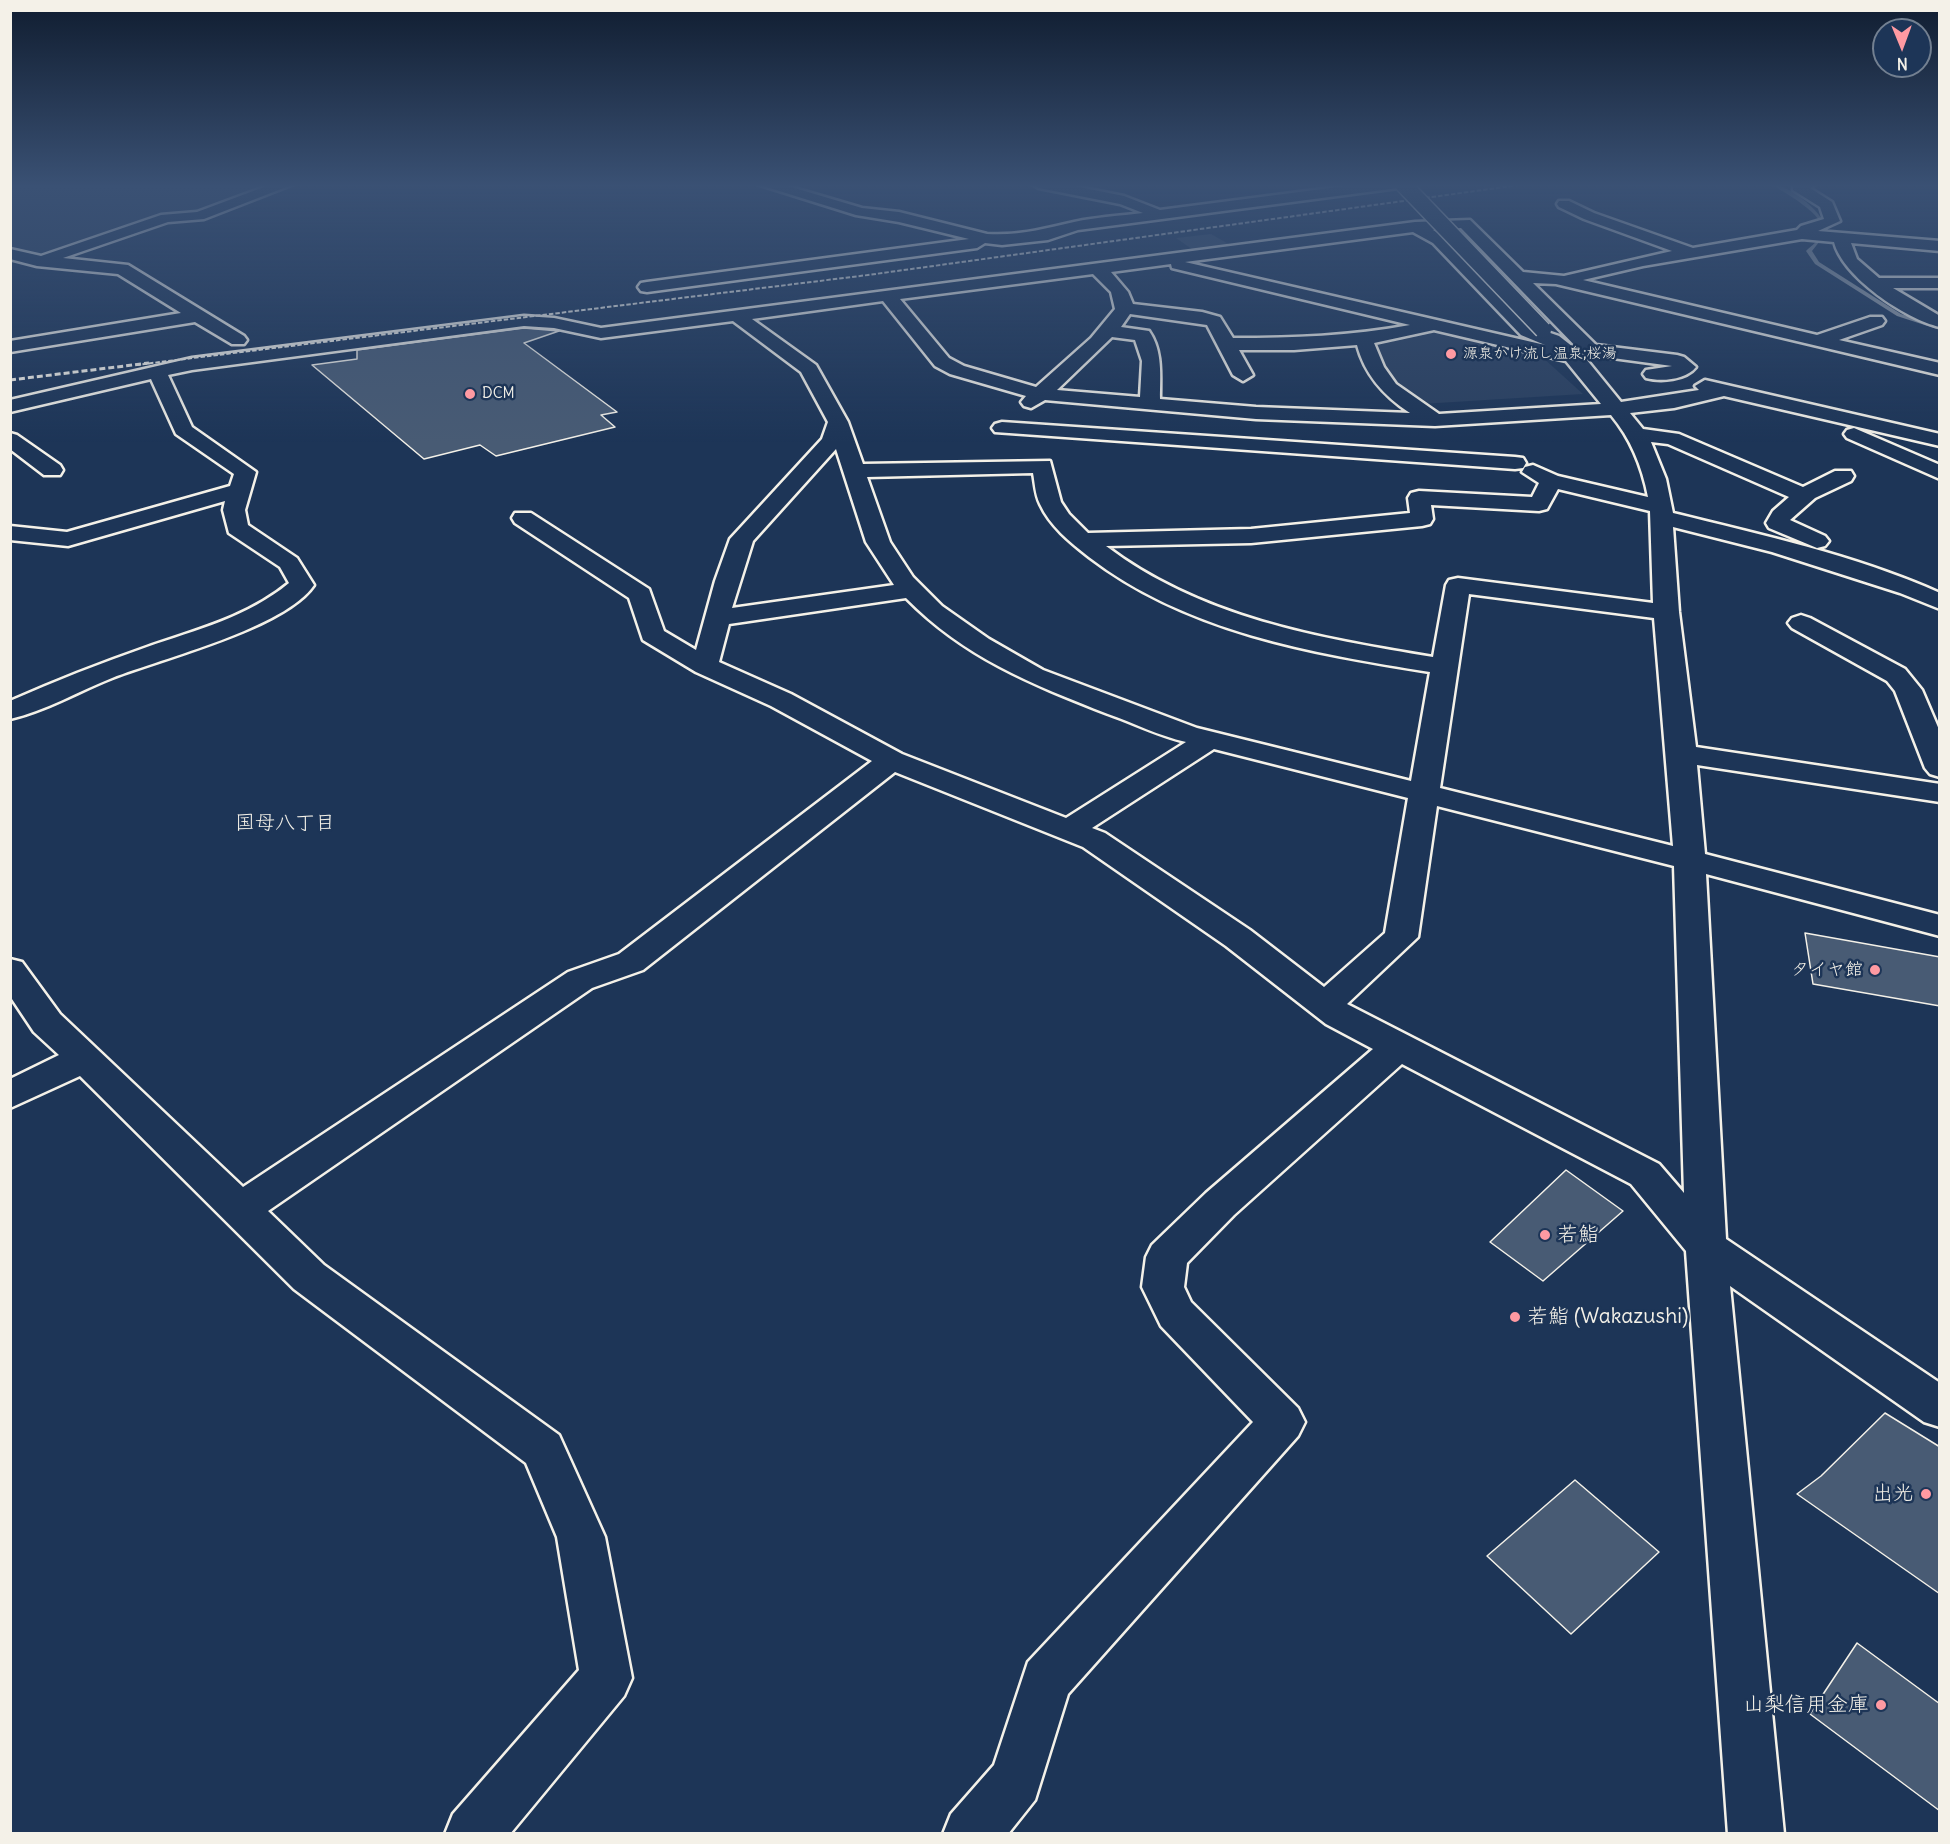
<!DOCTYPE html>
<html>
<head>
<meta charset="utf-8">
<style>
	body { margin:0 }
	#map { position:relative; width:1950px; height:1844px; overflow:hidden; background:#1d3557; font-family:Delius,sans-serif }
	canvas { display:block }
	.frame { position:absolute; inset:0; border:12px solid #f4f1e8; pointer-events:none }
	.north { position:absolute; left:1872px; top:18px; width:60px; height:60px; box-sizing:border-box; background:#1d3557; border:2px solid #738091; border-radius:50%; rotate:179deg; font-size:16px; font-weight:700; line-height:24px; text-align:center; color:#f4f1e8 }
	.north::after { content:''; display:block; margin:auto; width:21px; height:27px; background:#ff9aa2; clip-path:polygon(50% 0,100% 100%,50% 72%,0 100%) }
</style>
</head>
<body>
<div id="map">
<canvas width="1950" height="1844"></canvas>
<div class="frame"></div>
<div class="north">N</div>
</div>
<script>
const context = document.querySelector('canvas').getContext('2d');
context.lineJoin = 'round';
function fillPath(path, color) { context.fillStyle = color; context.fill(path, 'evenodd'); }
function trace(path, color, width, dash) { context.strokeStyle = color; context.lineWidth = width; context.lineCap = dash ? 'butt' : 'round'; context.setLineDash(dash || []); context.stroke(path); }
function drawText(font, color, halo, rows, align = 'center') {
  context.font = font + ' Delius,"Klee One",sans-serif'; context.lineWidth = 5; context.setLineDash([]); context.textBaseline = 'middle'; context.strokeStyle = halo; context.fillStyle = color; for (const [text, x, y, turn = 0] of rows) {
    context.save(); context.translate(x, y); context.rotate((+turn || 0) * Math.PI / 180); context.textAlign = isNaN(turn) ? turn : align; if (halo) context.strokeText(text, 0, 0); context.fillText(text, 0, 0); context.restore();
  }
}
const built = new Path2D(`
	M10,184H280L212,209L153,221L35,256L11,249Z
	M1443,329L1541,356L1583,394L1421,404L1408,397L1386,371L1374,341Z`);
const green = new Path2D(`
	M1211,234L1234,247L1196,252L1176,238Z`);
const stream = new Path2D(`
	M1771,184C1788,184 1827,214 1827,232L1812,251L1819,262L1901,314L1940,326V330L1897,316L1815,264L1806,251C1811,246 1820,240 1822,232C1827,215 1783,192 1771,184Z`);
const building = new Path2D(`
	M524,328L559,331L524,343L617,412L601,415L615,427L496,456L480,445L424,459L312,365L357,359V350Z
	M1805,933L1940,957V1006L1813,984Z
	M1566,1170L1623,1211L1543,1281L1490,1242Z
	M1885,1413L1940,1447V1594L1797,1494L1821,1476Z
	M1575,1480L1659,1552L1571,1634L1487,1556Z
	M1857,1643L1940,1704V1811L1810,1714Z`);
const minor = new Path2D(`
	M272,184H294L204,219L168,222L63,258L128,265L244,336L247,340L244,344H232L195,322L10,352V341L181,313L118,274L37,266L10,259V249L41,256L161,215L197,212Z
	M757,184H781L862,208L899,212L987,234C1018,236 1044,229 1074,222C1096,217 1120,216 1143,213L1120,204L1039,188L1032,184H1064L1124,196L1160,210L1361,184H1405L1398,188L1078,230L1048,240L1002,245L985,243L977,248L647,292L641,291L638,287L641,283L647,282L969,239L899,222L856,215Z
	M1793,184H1815L1810,188L1832,202L1840,221L1818,231L1940,241V251L1851,243L1857,259L1879,278H1940V288H1893L1940,316V327C1905,319 1843,277 1834,242L1802,239L1643,266L1583,280L1817,335L1870,317H1882L1885,321L1882,325L1839,340L1940,363V375L1556,284L1533,283L1596,345L1677,355L1684,357L1696,367C1686,380 1661,382 1646,378L1643,374L1646,370L1672,366L1583,354L1461,228L1433,230L1445,237L1533,327L1559,336L1582,354L1621,402L1699,390L1695,386L1705,380L1940,434V446L1724,396L1674,408L1630,413L1643,429L1679,434L1803,487L1835,471H1851L1854,476L1851,481L1815,498L1790,520L1825,536L1829,541L1825,546L1817,548L1769,528L1766,523L1773,511L1789,497L1668,444L1651,442L1666,479L1673,513C1762,535 1855,555 1940,593V609L1900,593L1772,552L1673,527L1679,612L1696,747L1940,784V802L1697,765L1705,854L1940,915V936L1706,874L1726,1239L1940,1383V1427L1924,1422L1730,1286L1784,1834H1728L1686,1251L1631,1184L1402,1064L1234,1215L1187,1263L1184,1287L1191,1302L1298,1408L1305,1422L1298,1436L1068,1694L1035,1800L1008,1834H943L951,1814L994,1765L1028,1662L1253,1422L1161,1326L1142,1287L1146,1257L1152,1245L1206,1193L1373,1049L1326,1024L1226,946L1083,847L895,772L643,970L592,988L268,1211L324,1265L559,1435L605,1537L632,1678L624,1696L510,1834H445L453,1814L579,1670L557,1537L526,1463L294,1289L80,1076L10,1108V1079L59,1055L34,1032L10,996V959L22,962L60,1014L243,1187L568,972L619,954L872,761L771,706L696,672L643,640L629,598L515,523L512,518L515,513H531L649,589L664,631L696,650L715,581L730,539L822,439L828,422L801,372L733,321L601,338L554,328L524,326L192,370L168,375L192,427L256,472L245,510L248,525L297,558L314,585C285,628 163,658 112,678C79,691 45,711 10,719V701C55,681 101,663 147,647C196,630 248,617 289,583L280,567L229,533L223,510L225,501L68,546L10,540V526L67,532L230,486L234,474L176,434L151,379L10,412V400L192,358L524,316L554,318L601,328L1415,222L1470,220L1523,272L1564,276L1672,251L1584,219L1559,207L1557,204L1559,201H1569L1594,213L1693,248L1797,230L1801,226L1824,219L1820,207L1793,190ZM1413,232L1433,243L1521,335L1545,345L1185,262ZM1171,264L1172,268L1410,325C1351,336 1293,338 1233,338L1220,317L1202,312L1133,304L1128,292L1111,272ZM1093,274L1111,292L1115,309L1091,338L1036,387L964,366L949,358L900,299ZM883,301L935,366L950,374L1026,396L1021,402L1024,406L1031,408L1045,400L1256,419L1435,426L1611,415C1631,439 1642,466 1648,497L1558,476L1533,465L1525,467L1522,472L1539,483L1532,497L1419,491L1411,493L1408,498L1410,513L1251,529L1088,533L1069,514L1061,502L1050,461L863,464L848,422L816,365L752,319ZM1130,314L1207,325L1233,375L1243,381L1253,375L1239,350H1294L1357,345C1365,375 1384,396 1410,413L1256,407L1160,399C1160,376 1163,351 1149,331L1121,327ZM1434,330L1566,361L1601,404L1439,414L1396,384L1384,367L1374,343ZM1112,337L1135,340L1142,361L1140,397L1057,390ZM836,449L866,542L894,585L732,608L753,541ZM1033,473C1035,483 1035,494 1040,504C1050,526 1070,542 1089,557C1187,632 1311,653 1430,672L1411,781L1197,728L1043,670L989,639L942,606L913,577L890,542L867,477ZM1558,489L1650,511L1653,603L1458,578L1449,580L1446,585L1433,657C1318,638 1201,618 1106,546L1251,543L1422,526L1430,524L1433,519L1431,505L1539,511L1547,509ZM1469,594L1654,618L1673,846L1440,788ZM906,598C965,658 1032,684 1108,714C1134,723 1159,736 1186,742L1066,818L902,754L791,694L719,662L729,624ZM1214,749L1408,798L1385,933L1324,987L1250,930L1105,833L1092,828ZM1437,806L1674,866L1684,1193L1659,1164L1347,1004L1418,937Z
	M1002,422L1515,457L1523,458L1526,463L1523,468L1515,469L995,432L992,428L995,424Z
	M1854,428L1940,465V479L1847,438L1844,434L1847,430Z
	M10,433L17,435L60,465L63,470L60,475H44L10,449Z
	M1801,615L1810,618L1905,669L1922,690L1940,732V777L1930,774L1925,768L1895,691L1887,681L1792,628L1788,623L1792,618Z`);
const railFar1 = new Path2D(`
	M136,365L868,275L1526,184`);
const rail = new Path2D(`
	M10,380L149,363`);
const minorBridge = new Path2D(`
	M1403,184L1543,330`);
const markers = [
	[1451,354,6,"#ff9aa2"],
	[470,394,6,"#ff9aa2"],
	[1875,970,6,"#ff9aa2"],
	[1545,1235,6,"#ff9aa2"],
	[1515,1317,6,"#ff9aa2"],
	[1926,1494,6,"#ff9aa2"],
	[1881,1705,6,"#ff9aa2"]
];
const farPoinames = [
	["源泉かけ流し温泉;桜湯",1463,354],
	["DCM",482,394]
];
const poiNames = [
	["タイヤ館",1863,970]
];
const neighbourhoodNames = [
	["国母八丁目",285,823]
];
const nearPoinames = [
	["若鮨",1557,1235],
	["若鮨 (Wakazushi)",1527,1317],
	["出光",1914,1494,"right"],
	["山梨信用金庫",1869,1705,"right"]
];
fillPath(built, '#2a4060');
fillPath(green, '#354a67');
fillPath(stream, '#9aa2ab');
fillPath(building, '#485b74');
trace(building, '#f4f1e8', 1.5);
trace(minor, '#f4f1e8', 5);
fillPath(minor, '#1d3557');
trace(railFar1, '#f4f1e8', 2, [4.5, 2]);
trace(rail, '#f4f1e8', 3, [6, 3]);
trace(minorBridge, '#f4f1e8', 19, []);
trace(minorBridge, '#1d3557', 16);
const sky = context.createLinearGradient(0, 0, 0, 443);
sky.addColorStop(0, '#101d30');
sky.addColorStop(0.42, '#3a5174');
sky.addColorStop(1, '#3a517400');
context.fillStyle = sky;
context.fillRect(0, 0, 1950, 443);
for (const [x, y, r, color] of markers) { const dot = new Path2D(); dot.arc(x, y, r, 0, 2 * Math.PI); context.fillStyle = color; context.fill(dot); trace(dot, '#1d3557', 2); }
drawText('15px', '#f4f1e8', '#1d3557', farPoinames, 'left');
drawText('18px', '#f4f1e8', '#1d3557', poiNames, 'right');
drawText('20px', '#f4f1e8', '#1d3557', neighbourhoodNames);
drawText('21px', '#f4f1e8', '#1d3557', nearPoinames, 'left');
</script>
</body>
</html>
